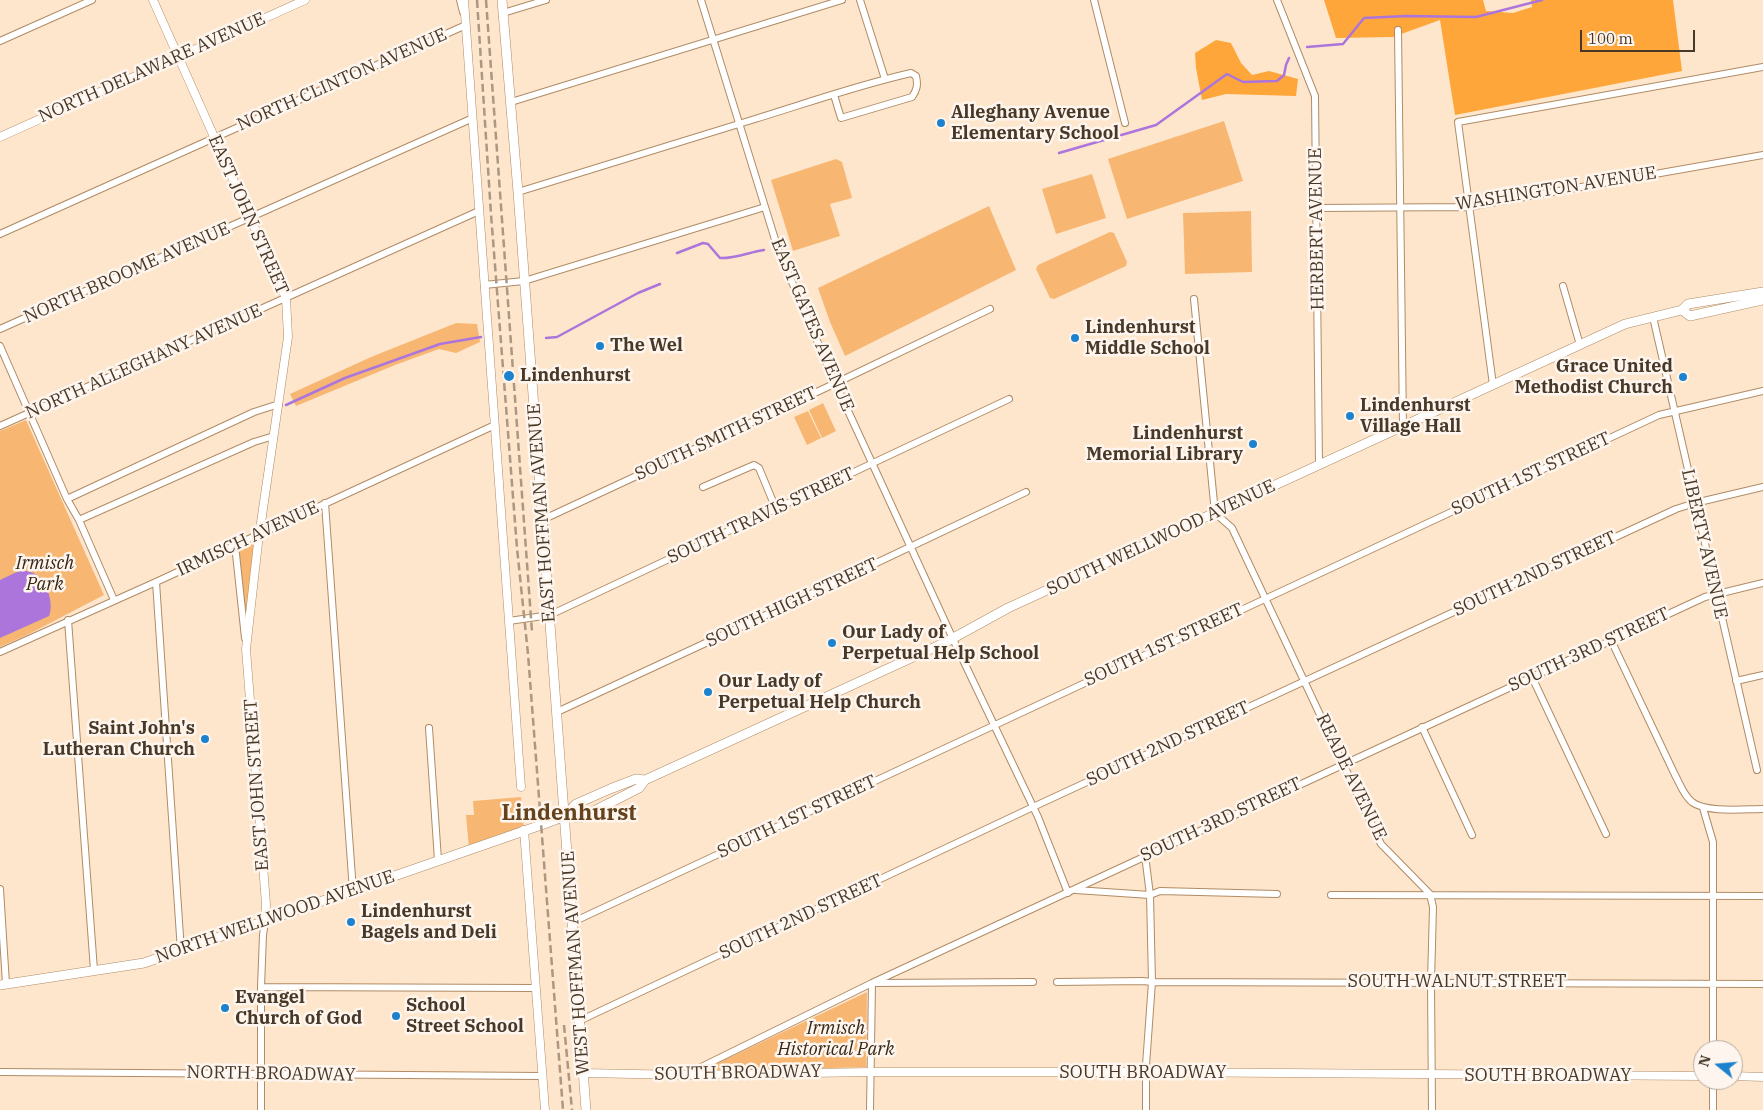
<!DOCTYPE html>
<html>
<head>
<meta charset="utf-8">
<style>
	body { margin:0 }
	#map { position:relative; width:1763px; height:1110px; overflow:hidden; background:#fee6cd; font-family:"IBM Plex Serif",serif }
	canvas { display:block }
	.north { position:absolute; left:1693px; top:1040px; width:50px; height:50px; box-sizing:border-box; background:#fef6ee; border:1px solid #b5aa9f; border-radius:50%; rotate:287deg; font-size:14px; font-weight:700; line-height:20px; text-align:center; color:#483828 }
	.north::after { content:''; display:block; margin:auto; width:18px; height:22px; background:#1d82cd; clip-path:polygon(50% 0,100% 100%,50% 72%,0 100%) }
	.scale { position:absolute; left:1580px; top:30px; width:115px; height:22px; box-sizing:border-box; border:2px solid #483828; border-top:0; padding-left:6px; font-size:15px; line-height:18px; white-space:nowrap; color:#483828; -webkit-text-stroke:4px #fef6ee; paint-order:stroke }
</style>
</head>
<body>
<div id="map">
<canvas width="1763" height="1110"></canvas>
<div class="north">N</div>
<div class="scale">100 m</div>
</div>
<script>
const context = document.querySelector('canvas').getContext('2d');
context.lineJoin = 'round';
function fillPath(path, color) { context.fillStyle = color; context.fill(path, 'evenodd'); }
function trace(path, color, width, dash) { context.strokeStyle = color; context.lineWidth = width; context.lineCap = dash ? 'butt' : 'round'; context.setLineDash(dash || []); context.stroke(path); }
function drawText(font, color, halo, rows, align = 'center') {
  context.font = font + ' "IBM Plex Serif",serif'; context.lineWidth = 5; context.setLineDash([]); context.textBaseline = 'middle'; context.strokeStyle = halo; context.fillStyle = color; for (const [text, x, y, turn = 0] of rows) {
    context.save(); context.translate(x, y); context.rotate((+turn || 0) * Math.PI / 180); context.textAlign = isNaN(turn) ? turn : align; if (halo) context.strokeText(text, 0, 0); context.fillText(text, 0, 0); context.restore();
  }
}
const green = new Path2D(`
	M1224,121L1243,181L1127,219L1108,159Z
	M836,159L842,162L852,198L830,204L840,236L793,251L771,180Z
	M1092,174L1106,218L1056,234L1042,189Z
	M989,206L1016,270L845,356L830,322L818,288Z
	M1251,211L1252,272L1185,274L1183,213Z
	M1110,232L1114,233L1127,262L1126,266L1054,299L1050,298L1036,269L1038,265Z
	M456,323L477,324L480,342L456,353L439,349L395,365L296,406L290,394L371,357Z
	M823,403L836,431L822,438L809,410Z
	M808,411L821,438L807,445L794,417Z
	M26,420L104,595L29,634L0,647V431Z
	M255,543L247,606L245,609L239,549Z
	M521,797L524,829L469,849L466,815H474L473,801Z
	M867,992L866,1067L699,1072Z`);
const forest = new Path2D(`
	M1324,0H1483L1486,11L1513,13L1532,7L1531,0H1673L1682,71L1455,115L1440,20L1393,37L1336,38Z
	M1216,40L1231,43L1241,63L1252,75L1269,71L1298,79L1296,96L1226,94L1202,100L1196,68L1195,53Z`);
const water = new Path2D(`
	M21,570C27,571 32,572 37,575C47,582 54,604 49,616L0,638V580Z`);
const stream = new Path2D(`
	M1307,47L1343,44L1364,18L1406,16L1476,17L1542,0
	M1059,153L1156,125L1227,74L1243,82L1277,81L1284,75L1286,65L1289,58
	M677,253L703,243L708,244L720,258C733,259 750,252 764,250
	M546,338L557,337L638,293L660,284
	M286,405L345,378L440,344L481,337`);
const minor = new Path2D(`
	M460,0L463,12
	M701,0L778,249L832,376L953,639L1038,817L1068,893
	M860,0L885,79
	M1094,0L1125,123
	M1277,0L1315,96L1319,465
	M503,13L546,0
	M1398,30L1403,426
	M0,41L92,0
	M511,102L842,0
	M518,192C597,168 676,144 755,119C807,103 858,85 911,73L916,76C918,85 917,90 912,97L841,118L834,95
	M1317,208L1468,207L1763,155
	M0,234L466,25L465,22
	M484,285L524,281L765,207
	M1563,286L1580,345
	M1194,299L1215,513L1232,528L1381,844L1430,894L1433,907L1431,982L1432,1110
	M1653,317L1757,770
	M0,329L473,118
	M0,346L67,499L79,520L114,600
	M1493,385L1458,122L1763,67
	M0,426L479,211
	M703,487L754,465L759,468L776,509
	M67,499L254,412L279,404
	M325,503L353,891
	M79,520L254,442L274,436
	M542,520L836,383L990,309
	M233,546L236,554L245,638
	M156,582L181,951
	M68,620L94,970
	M509,621L550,615L1009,399
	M1611,640L1675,775C1680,784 1684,796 1692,802C1706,813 1745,809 1763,809
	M0,652L156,582L495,425
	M1532,677L1606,834
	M1736,681L1763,675
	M557,712L796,601L1026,492
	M1422,727L1472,835
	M429,728L438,860
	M1703,808L1713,842V1050
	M1145,855L1150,895L1152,982L1146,1065V1110
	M0,889L6,984
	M1076,890L1150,895L1160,891L1277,894
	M1331,895L1763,896
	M573,922L1659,415L1763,391
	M1057,982L1143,981L1152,982L1763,984
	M261,987L536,988
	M579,1021L1033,807L1676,509L1695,503L1763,487
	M0,1072L542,1076
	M687,1074L872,983L1705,597L1763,583
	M1713,1080V1110
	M261,1110V987L263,935L265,922
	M870,1110L872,983L1033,982`);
const tertiary = new Path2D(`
	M153,0L286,298L288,337L258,543L246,649L266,904L265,922
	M464,0L521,787
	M0,137L305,0
	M524,830L545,1110
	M583,1073L686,1075L870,1072H1142L1703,1076
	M1733,1076L1763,1077`);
const secondary = new Path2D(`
	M502,0L518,192L586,1110
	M1682,310L1690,316L1763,300
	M565,816L580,818L639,788L645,780L946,642L1008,608L1625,324L1682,310L1688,304L1763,292
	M0,985L144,963L544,824L565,816L576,804L610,789L636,779L645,780`);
const rail = new Path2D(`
	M477,0L491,214L517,548L528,654L563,1110
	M486,0L532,632
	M564,1025L572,1110`);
const markers = [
	[941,123,5,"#1d82cd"],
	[1075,338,5,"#1d82cd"],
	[600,346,5,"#1d82cd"],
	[509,376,6,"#1d82cd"],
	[1683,377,5,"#1d82cd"],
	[1350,416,5,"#1d82cd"],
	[1253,444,5,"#1d82cd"],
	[832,643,5,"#1d82cd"],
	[708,692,5,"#1d82cd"],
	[205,739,5,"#1d82cd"],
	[351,922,5,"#1d82cd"],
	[225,1008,5,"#1d82cd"],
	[396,1016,5,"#1d82cd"]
];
const streetNames = [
	["NORTH DELAWARE AVENUE",152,68,-24],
	["NORTH CLINTON AVENUE",342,80,-24],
	["WASHINGTON AVENUE",1556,189,-9],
	["EAST JOHN STREET",248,215,66],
	["HERBERT AVENUE",1317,229,-91],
	["NORTH BROOME AVENUE",127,273,-24],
	["EAST GATES AVENUE",812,325,67],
	["NORTH ALLEGHANY AVENUE",144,362,-24],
	["SOUTH SMITH STREET",726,434,-25],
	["SOUTH 1ST STREET",1531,474,-25],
	["EAST HOFFMAN AVENUE",542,513,-94],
	["SOUTH TRAVIS STREET",761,516,-25],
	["SOUTH WELLWOOD AVENUE",1161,538,-25],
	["IRMISCH AVENUE",248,539,-25],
	["LIBERTY AVENUE",1704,544,77],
	["SOUTH 2ND STREET",1535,574,-25],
	["SOUTH HIGH STREET",792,603,-25],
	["SOUTH 1ST STREET",1164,645,-25],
	["SOUTH 3RD STREET",1589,650,-25],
	["SOUTH 2ND STREET",1168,744,-25],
	["READE AVENUE",1351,777,64],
	["EAST JOHN STREET",257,785,-94],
	["SOUTH 1ST STREET",797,817,-25],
	["SOUTH 3RD STREET",1221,820,-25],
	["NORTH WELLWOOD AVENUE",275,917,-19],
	["SOUTH 2ND STREET",801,917,-25],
	["WEST HOFFMAN AVENUE",576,963,-94],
	["SOUTH WALNUT STREET",1457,982],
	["SOUTH BROADWAY",738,1073,-1],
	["SOUTH BROADWAY",1143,1073],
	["NORTH BROADWAY",271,1074,1],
	["SOUTH BROADWAY",1548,1076]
];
const poiNames = [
	["Alleghany Avenue",951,113],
	["Elementary School",951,134],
	["Lindenhurst",1085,328],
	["Middle School",1085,349],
	["The Wel",610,346],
	["Grace United",1673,367,"right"],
	["Methodist Church",1673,388,"right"],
	["Lindenhurst",520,376],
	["Lindenhurst",1360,406],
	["Village Hall",1360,427],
	["Lindenhurst",1243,434,"right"],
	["Memorial Library",1243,455,"right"],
	["Our Lady of",842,633],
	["Perpetual Help School",842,654],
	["Our Lady of",718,682],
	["Perpetual Help Church",718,703],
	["Saint John's",195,729,"right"],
	["Lutheran Church",195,750,"right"],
	["Lindenhurst",361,912],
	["Bagels and Deli",361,933],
	["Evangel",235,998],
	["Church of God",235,1019],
	["School",406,1006],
	["Street School",406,1027]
];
const parkNames = [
	["Irmisch",45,564],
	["Park",45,585],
	["Irmisch",836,1029],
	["Historical Park",836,1050]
];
const districtNames = [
	["Lindenhurst",569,814]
];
fillPath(green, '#f7b773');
fillPath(forest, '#fea63a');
fillPath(water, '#ab75db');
trace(stream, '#ab75db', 2.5);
trace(minor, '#b08b65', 8);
trace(tertiary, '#b08b65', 9);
trace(secondary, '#b08b65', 10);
trace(minor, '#fff', 6);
trace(tertiary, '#fff', 8);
trace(secondary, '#fff', 9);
trace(rail, '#ab9782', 2.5, [8, 4]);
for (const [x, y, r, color] of markers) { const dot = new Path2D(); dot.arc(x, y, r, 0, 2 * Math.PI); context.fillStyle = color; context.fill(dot); trace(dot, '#fef6ee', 2); }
drawText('18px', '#483828', '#fef6ee', streetNames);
drawText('bold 18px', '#483828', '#fef6ee', poiNames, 'left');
drawText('italic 18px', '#372716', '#fef6ee', parkNames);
drawText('bold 22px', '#63421c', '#fef6ee', districtNames);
</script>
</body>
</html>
